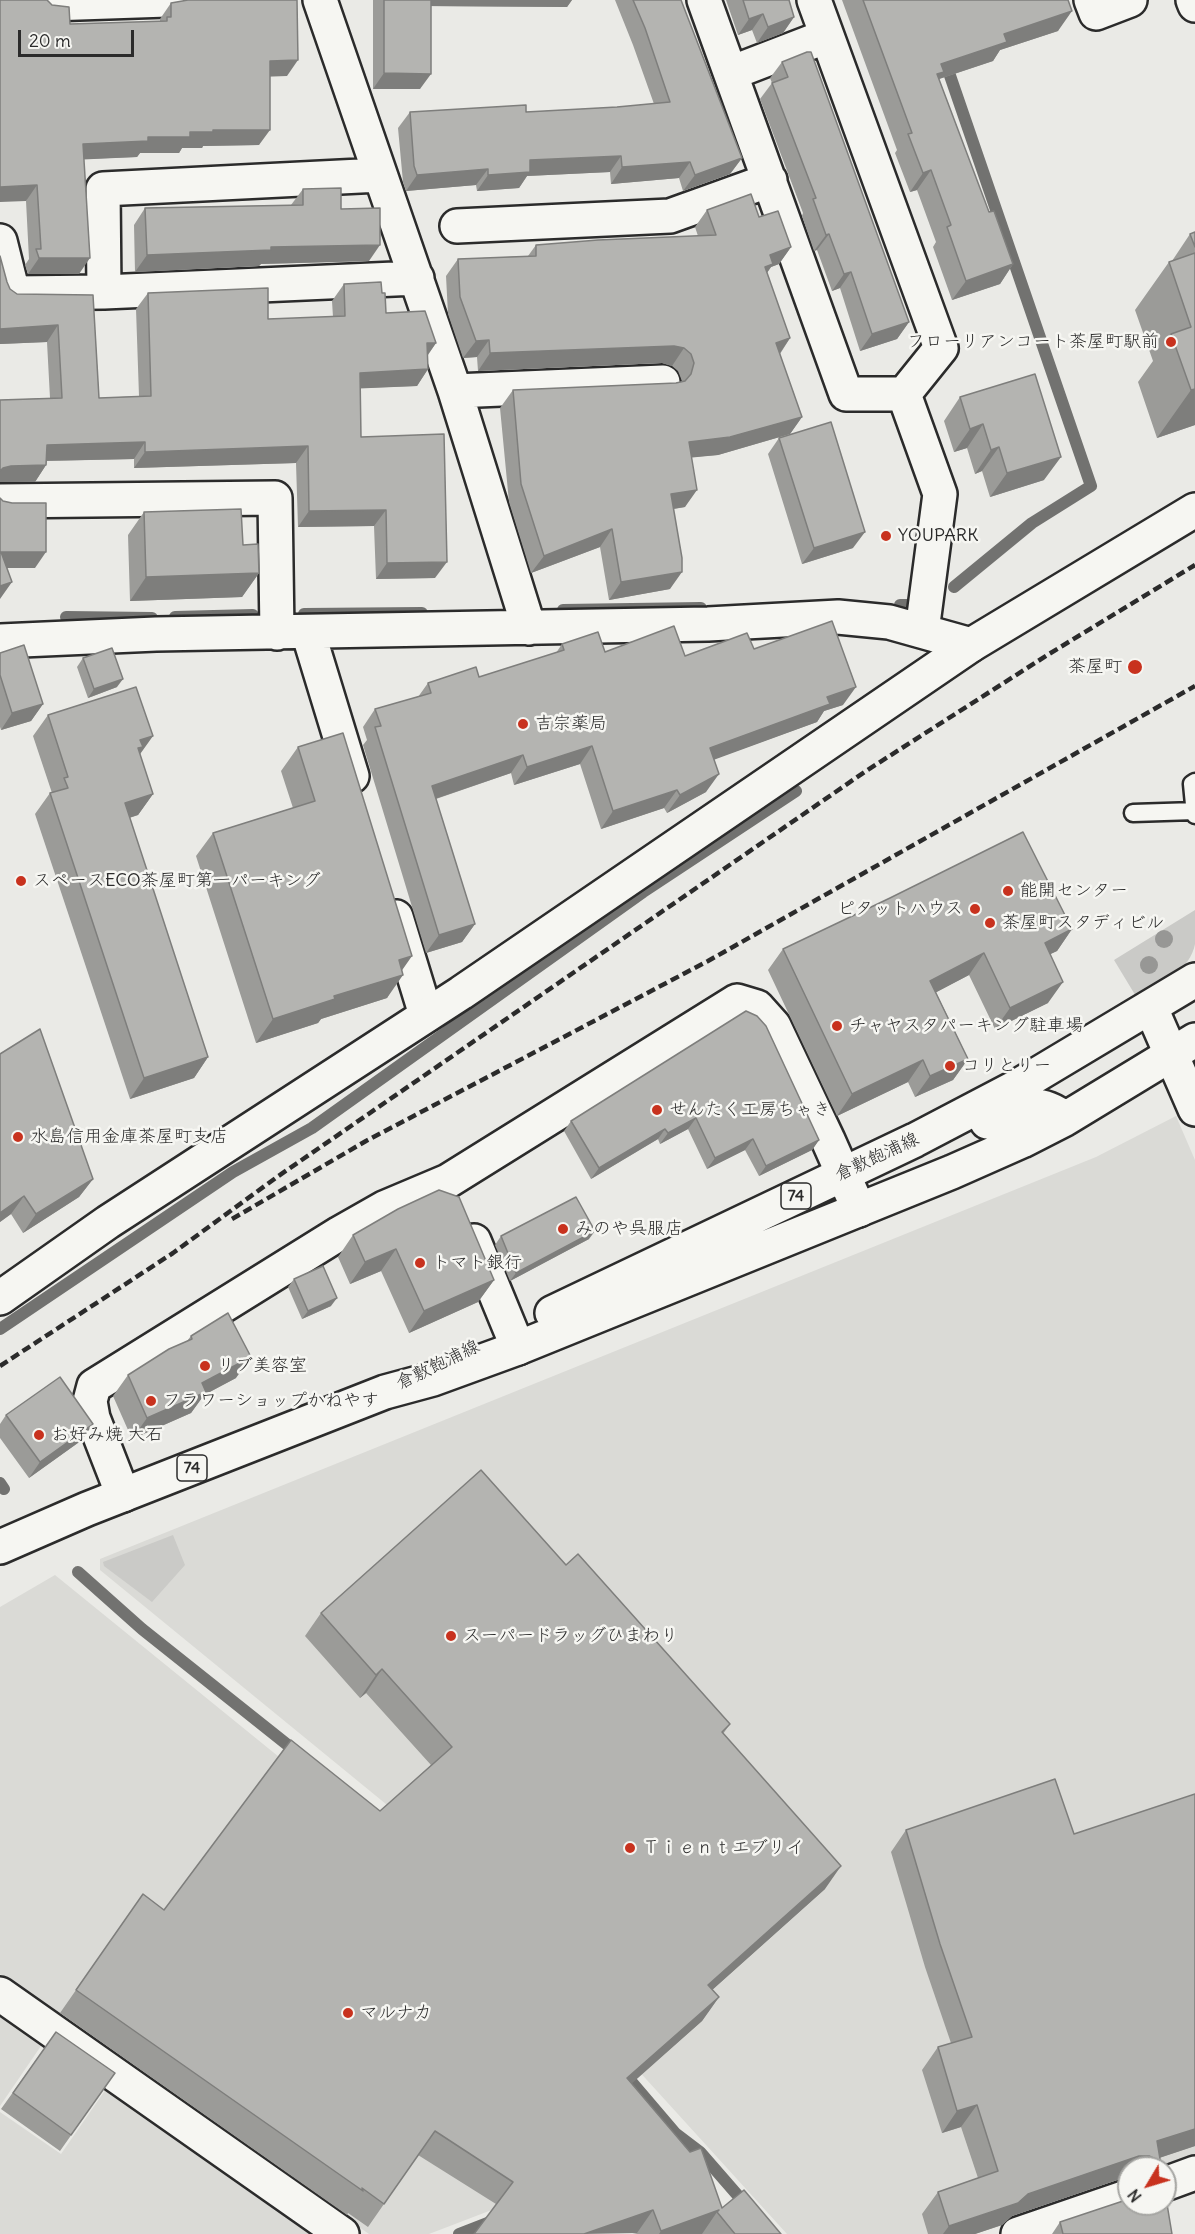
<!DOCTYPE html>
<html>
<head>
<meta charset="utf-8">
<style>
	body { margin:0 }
	#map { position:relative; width:1195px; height:2234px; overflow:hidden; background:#eaeae6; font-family:Delius,sans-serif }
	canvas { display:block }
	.north { position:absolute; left:1117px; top:2156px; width:60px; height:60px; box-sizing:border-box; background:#f6f6f2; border:2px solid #a5a5a2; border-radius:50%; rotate:232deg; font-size:16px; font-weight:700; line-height:24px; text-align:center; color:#2b2b2b }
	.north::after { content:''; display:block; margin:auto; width:21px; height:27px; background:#c8321e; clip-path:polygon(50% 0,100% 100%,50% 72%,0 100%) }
	.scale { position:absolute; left:18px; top:30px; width:116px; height:27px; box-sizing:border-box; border:3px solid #2b2b2b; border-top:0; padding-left:8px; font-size:18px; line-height:21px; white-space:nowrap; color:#2b2b2b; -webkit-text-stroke:4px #f6f6f2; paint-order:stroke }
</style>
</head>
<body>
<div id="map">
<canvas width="1195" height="2234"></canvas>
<div class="north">N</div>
<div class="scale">20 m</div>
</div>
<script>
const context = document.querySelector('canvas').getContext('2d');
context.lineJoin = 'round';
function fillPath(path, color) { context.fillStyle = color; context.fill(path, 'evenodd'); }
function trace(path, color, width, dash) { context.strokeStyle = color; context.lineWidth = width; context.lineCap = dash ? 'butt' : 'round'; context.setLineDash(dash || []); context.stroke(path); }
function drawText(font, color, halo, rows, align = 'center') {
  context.font = font + ' Delius,"Klee One",sans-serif'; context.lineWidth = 5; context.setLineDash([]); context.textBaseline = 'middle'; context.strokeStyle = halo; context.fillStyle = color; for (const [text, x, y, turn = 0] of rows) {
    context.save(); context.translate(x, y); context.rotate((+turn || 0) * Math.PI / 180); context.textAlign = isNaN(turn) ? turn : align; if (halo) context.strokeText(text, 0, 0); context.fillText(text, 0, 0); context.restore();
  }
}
const built = new Path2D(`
	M1176,1116L1195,1160V2161L1165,2168H1129V2183L973,2234H787L425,1836L100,1570V1559L1096,1157Z
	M55,1575L428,1878L656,2147L429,2234H369L0,1974V1607Z
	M0,2012L43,2043L0,2106Z
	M106,2089L323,2234H0V2112L61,2154Z`);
const green = new Path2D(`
	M1195,910C1195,921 1195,933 1195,944C1191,969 1158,988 1140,1003L1114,960Z
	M173,1535L185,1565L152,1602L104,1566L103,1562Z`);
const stream = new Path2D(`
	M945,61L1091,486L1032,523L954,587
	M900,605H907
	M563,610L701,608
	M304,614L422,613
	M66,617L152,618
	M175,617L253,615
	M0,1329L233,1172L312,1128L643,892L796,791
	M0,1483L4,1489
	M78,1572L142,1629L299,1754
	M623,2072L675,2133L700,2152L747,2206
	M459,2234L495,2220`);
const lane = new Path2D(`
	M1195,782L1192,784L1195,815
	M1133,813L1195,811`);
const street = new Path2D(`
	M320,0L455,391L529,628
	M704,0L846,394H904L940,494L922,631
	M814,0L941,348L904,394
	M1091,0L1096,13L1130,0
	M1193,0L1195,5
	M50,4L167,0
	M731,73L827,36
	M457,226L670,216L770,180
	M0,241L13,293L104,292L103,189L380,175
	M104,292L417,278
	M455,391L663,382
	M0,501L275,498L277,633
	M308,632L352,776
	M0,641L156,634L708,624L838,617L889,622L971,645
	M396,917L426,1015
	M1151,1008L1195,1109
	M474,1241L518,1348
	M123,1495L93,1418L90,1401L94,1386L340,1233L384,1208L448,1181L737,1001L757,1007L774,1026L828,1140L859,1210
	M0,1994L342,2234
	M1165,2184L1195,2173
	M1018,2234L1129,2196`);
const secondary = new Path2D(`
	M0,1298L108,1222L461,993L971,645L1195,510`);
const primary = new Path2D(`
	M987,1122C1016,1108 1037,1096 1065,1119
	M552,1313L915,1140L1018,1086L1195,980
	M0,1547L87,1509L385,1392L433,1379L518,1348L952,1172L1022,1141L1065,1119L1195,1040`);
const rail = new Path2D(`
	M232,1219L366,1141L708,961L1195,686
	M0,1366L173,1253L277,1177L866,771L1049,654L1195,565`);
const trees = [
	[1164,939],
	[1149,965]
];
const wall = new Path2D(`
	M373,0H572L567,7L431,6L420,89H373Z
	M615,0H681L742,158L730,174L683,191L679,178L611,184L610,172L527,176L519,188L477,191L476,185L406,191L403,182L398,128L410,112H526L617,107L654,104L633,45Z
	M726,0H789L794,17L783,33L757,43L752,30L738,35Z
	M842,0H1068L1058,31L1000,50L993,61L939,79L989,212L1013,264L1000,284L952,300L933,247L936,242L917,190L910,192L895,153L897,150Z
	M171,3L287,76H270L259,145L203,146L202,148H182L179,153H140L137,157L84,159L79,274H28L25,265L29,259L26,201L70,24L160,22V19Z
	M782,62L909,322L897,339L860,351L840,288L832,291L817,250L814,251L802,216L803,213L760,99L772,83L770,78Z
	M303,189L341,209L369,261L261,264L259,266L135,272L134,225L145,208L291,205Z
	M707,210L759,217L791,247L779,264L771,267L767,273L790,338L780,354L802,417L790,434L718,455L692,457L685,507L674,509L670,589L609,600L600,547L531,573L509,502L500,408L513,390L676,383L681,382L682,381L678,371L672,366L662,363L478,371L477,357L463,358L448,314L446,276L458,259L528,256L536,245L698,236L695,227Z
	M1195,232V425L1157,438L1138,382L1153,361L1135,310L1169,262L1172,261L1190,234Z
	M0,256L7,282L10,289L17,294L93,295L99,398L139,396L136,309L148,293L268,319L333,317L332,301L344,284L382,293L386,313L436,343L428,355V369L417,386L360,388L361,437L435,578L376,579L374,526L298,527L296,463L134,468V459L47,461L46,465L35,482H0V400L50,398L47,342L0,344Z
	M960,397L1044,480L990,497L982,471L975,474L967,448L954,452L944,421Z
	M779,438L853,548L802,564L768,454Z
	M144,512L243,545L259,573L242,597L130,601L128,535Z
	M562,644L605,652L685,656L754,649L843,705L824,711L817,722L714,759L706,792L667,813L664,808L601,829L580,764L514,785L511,773L436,799L475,924L462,942L426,953L363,745L367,740L363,727L375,709L418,697L428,683L479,677L556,653Z
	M0,653L43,704L31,721L1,730L0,727Z
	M83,658L117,687L88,698L77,667Z
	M48,715L140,754L153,794L138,815L129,818L208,1057L194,1078L130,1099L35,814L50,793H52L33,736Z
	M298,747L402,970L387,998L321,1019L318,1023L256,1043L196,856L213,833L293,808L281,771Z
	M1072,929L1057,951L1050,954L1048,1003L995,1029L969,975L936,992L968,1059L953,1080L915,1097L908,1082L837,1116L768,970L783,949Z
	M746,1011L819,1140L812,1150L759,1176L745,1150L707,1169L688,1129L660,1144L658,1139L591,1179L564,1131L571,1121Z
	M0,1054L93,1179L79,1197L23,1233L11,1214L0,1222Z
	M353,1235L494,1280L478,1302L409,1333L381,1271L350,1284L338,1257Z
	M501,1236L589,1239L510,1281L495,1245Z
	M294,1279L331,1306L302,1319L288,1287Z
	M191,1336L236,1378L204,1395L191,1413L132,1439L113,1396L128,1375L187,1341Z
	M6,1415L82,1440L29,1478L0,1438V1424Z
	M566,1565L730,1724L723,1734L825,1889L712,1990L719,1997L702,2021L631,2083L722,2208L781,2234H637L496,2204L418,2155L368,2227L348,2213L347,2215L60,2013L143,1894L164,1910L380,1811L431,1765L366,1693L360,1698L305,1636L321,1613Z
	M1195,1794V2146L1159,2158L1161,2165L1158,2168H1129V2178H1123L1012,2216L1002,2225L975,2234H928L922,2214L938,2192L978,2178L961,2127L942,2133L922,2070L938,2047L951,2043L925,1967L891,1852L906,1830L1074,1834Z
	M56,2032L115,2073L60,2151L1,2109Z
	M1060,2222L1172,2234H1052Z`);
const shadedWall = new Path2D(`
	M425,0H572L567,7L420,6Z
	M1072,11L1058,31L1000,50L993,61L927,83L941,64L1004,34Z
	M763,14L752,30L738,35L749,19Z
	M794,17L783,33L757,43L768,27Z
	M298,60L287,76L259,77L270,61Z
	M384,73L431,74L420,89H373Z
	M213,130H270L259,145L203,146L202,148H182L179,153H140L137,157L72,160L83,144Z
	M621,156L610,172L527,176L519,188L477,191L488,175L530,160Z
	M742,158L730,174L683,191L695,175Z
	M690,162L679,178L611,184L622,167Z
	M488,169L476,185L406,191L417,175Z
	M931,170L917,190L910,192L923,173Z
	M37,185L26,201L0,202V187Z
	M829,234L817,250L814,251L826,235Z
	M380,245L369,261L261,264L259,266L135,272L147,255L271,247Z
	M791,247L779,264L771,267L761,281L753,284L770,255Z
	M39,258H90L79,274H28Z
	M1013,264L1000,284L952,300L966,281Z
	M851,272L840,288L832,291L844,274Z
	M909,322L897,339L860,351L872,334Z
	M58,325L47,342L0,344V329Z
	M790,338L778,356L776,343Z
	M489,340L477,357L463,358L476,341Z
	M427,343H436L424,360Z
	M674,346L684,348L672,366L662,363L478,371L490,353Z
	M428,369L417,386L348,389L360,373Z
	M1195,389V425L1157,438L1191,390Z
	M802,417L790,434L718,455L677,459L689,442Z
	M983,424L967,448L954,452L970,429Z
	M145,442L134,459L36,461L47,445Z
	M308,446L296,463L134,468L145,452Z
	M999,447L982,471L975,474L991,450Z
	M1061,457L1044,480L990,497L1007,473Z
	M46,465L35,482H0V471L3,468L11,466Z
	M697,490L685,507L659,511L671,494Z
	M386,510L374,526L298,527L309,511Z
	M612,529L600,547L531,573L544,556Z
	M865,532L853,548L802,564L814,548Z
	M1,552H46L35,568H0Z
	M447,562L435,578L376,579L387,563Z
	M682,572L670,589L609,600L621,582Z
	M259,573L242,597L130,601L146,577Z
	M12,582L0,599V586Z
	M123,679L117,687L88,698L94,689Z
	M856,687L843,705L824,711L817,722L697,766L710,748L827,697Z
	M43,704L31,721L1,730L12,713Z
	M153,736L138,757L135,758L140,740Z
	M592,746L580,764L514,785L527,767Z
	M523,755L511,773L420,804L432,786Z
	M719,774L706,792L667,813L680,795Z
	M677,790L664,808L601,829L613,811Z
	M153,794L138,815L110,824L125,803Z
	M475,924L462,942L426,953L439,935Z
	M1072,929L1057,951L1030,964L1045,943Z
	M984,953L969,975L916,1003L930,981Z
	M412,956L398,976L403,975L387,998L321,1019L318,1023L256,1043L273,1019L334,996L399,960Z
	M1063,982L1048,1003L995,1029L1010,1008Z
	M208,1057L194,1078L130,1099L144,1078Z
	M968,1059L953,1080L915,1097L930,1076Z
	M923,1060L908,1082L837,1116L852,1094Z
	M696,1118L688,1129L660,1144L668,1133Z
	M665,1129L658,1139L591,1179L599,1168Z
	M753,1139L745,1150L707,1169L715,1158Z
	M819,1140L812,1150L759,1176L766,1166Z
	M93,1179L79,1197L23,1233L36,1214Z
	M24,1196L11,1214L0,1222V1213Z
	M595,1231L589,1239L510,1281L516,1273Z
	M396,1249L381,1271L350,1284L365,1262Z
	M494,1280L478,1302L409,1333L424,1311Z
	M337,1298L331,1306L302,1319L308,1311Z
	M251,1357L236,1378L204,1395L191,1413L132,1439L147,1418L202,1383Z
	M93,1424L82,1440L29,1478L40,1462Z
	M382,1669L366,1693L360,1698L376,1675Z
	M841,1866L825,1889L692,2008L708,1985Z
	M719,1997L702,2021L611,2102L627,2078Z
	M977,2105L961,2127L942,2133L957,2111Z
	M1195,2129V2146L1156,2159L1149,2156L1140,2168H1129V2178H1123L1012,2216L1002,2225L975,2234H943L949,2226L1157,2141Z
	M653,2210L637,2233L584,2234Z
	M719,2210L717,2212L702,2234H659L661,2231Z`);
const building = new Path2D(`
	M0,0H47L52,5L69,7L70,24L167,21V17H171V3L188,0H297L298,60L270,61V130H213V132H190V137H148V141L83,144L90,258H39L36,249H41L37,185L0,187Z
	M384,0H431V74L384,73Z
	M633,0H681L742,158L695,175L690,162L622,167L621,156L530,160V172L488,175V169L417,175L414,166L410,112L526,105V112L617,107L670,102L645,28Z
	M743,0H789L794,17L768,27L763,14L749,19Z
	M863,0H1068L1072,11L1004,34L1007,42L941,64L944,72L937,74L989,212L994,211L1013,264L966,281L947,227L951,225L931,170L923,173L908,134L912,133Z
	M807,52H811L909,322L872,334L851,272L844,274L829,234L826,235L813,199L816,198L772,83L788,77L782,62Z
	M341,188V209L380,208V245L271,247V250L147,255L145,208L303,205V189Z
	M751,194L759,217L778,211L791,247L770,255L773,264L765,267L790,338L776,343L802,417L730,437L689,442L697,490L671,494L682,558V572L621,582L612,529L544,556L521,484L513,390L676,383L685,381L691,374L694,363L691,354L684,348L674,346L490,353L489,340L476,341L460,297L458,259L536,256V245L598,240L716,235L707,210Z
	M1195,232V247L1190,234Z
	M1195,253V389L1191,390L1171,334L1191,327L1169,262Z
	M0,256L7,282L10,289L17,294L93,295L99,398L151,396L148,293L268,288V319L345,316L344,284L381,282L382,293H385L386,313L425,311L436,343H427L428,369L360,373L361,437L444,434L447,562L387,563L386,510L309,511L308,446L145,452V442L47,445L46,465L11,466L3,468L0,471V400L62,398L58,325L0,329Z
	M1035,374L1061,457L1007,473L999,447L991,450L983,424L970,429L960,397Z
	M831,422L865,532L814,548L779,438Z
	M0,498L3,501L12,503H46V552H1L12,582L0,586Z
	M241,509L243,545L258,544L259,573L146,577L144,512Z
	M832,621L856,687L827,697L830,704L710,748L719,774L680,795L677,790L613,811L592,746L527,767L523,755L432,786L475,924L439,935L375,727L381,726L375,709L431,693L428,683L476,667L479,677L564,650L562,644L598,632L605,652L674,626L685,656L747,633L754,649Z
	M24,645L43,704L12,713L0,675V653Z
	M112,648L123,679L94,689L83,658Z
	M136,687L153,736L140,740L143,747L138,748L153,794L125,803L208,1057L144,1078L50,793L68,788L64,778L68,777L48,715Z
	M343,733L412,956L399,960L403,975L334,996L335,999L273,1019L213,833L315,801L298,747Z
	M1023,832L1072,929L1045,943L1063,982L1010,1008L984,953L930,981L968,1059L930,1076L923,1060L852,1094L783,949L890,898Z
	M746,1011L757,1016L766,1026L819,1140L766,1166L753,1139L715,1158L696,1118L668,1133L665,1129L599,1168L571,1121Z
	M40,1029L93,1179L36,1214L24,1196L0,1213V1054Z
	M439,1190L459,1197L494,1280L424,1311L396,1249L365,1262L353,1235L398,1209Z
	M576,1197L595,1231L516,1273L501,1236Z
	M323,1266L337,1298L308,1311L294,1279Z
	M228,1313L251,1357L202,1383L206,1392L147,1418L128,1375L169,1349L192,1339L191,1336Z
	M60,1377L93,1424L40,1462L6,1415Z
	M481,1470L566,1565L578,1554L730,1724L722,1732L841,1866L708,1985L719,1997L627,2078L690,2152L701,2148L722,2208L744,2190L781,2234H735L717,2212L719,2210L661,2231L653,2210L584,2234H474L513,2182L435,2131L384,2204L362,2188L363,2191L76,1990L143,1894L164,1910L291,1740L380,1811L452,1747L382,1669L376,1675L321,1613Z
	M1055,1779L1074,1834L1195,1794V2129L1157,2141L1161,2165L1156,2159L1149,2156H1139L1028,2194L1018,2203L949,2226L938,2192L998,2171L977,2105L957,2111L938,2047L972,2037L940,1944L906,1830Z
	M56,2032L115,2073L71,2135L13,2093Z
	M1165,2192L1172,2234H1063L1060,2222L1129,2199V2204H1165Z`);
const markers = [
	[1171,342,6,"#c8321e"],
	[886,536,6,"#c8321e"],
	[1135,667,8,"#c8321e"],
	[523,724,6,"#c8321e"],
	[21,881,6,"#c8321e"],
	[1008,891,6,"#c8321e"],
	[975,909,6,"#c8321e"],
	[990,923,6,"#c8321e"],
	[837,1026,6,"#c8321e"],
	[950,1066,6,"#c8321e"],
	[657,1110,6,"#c8321e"],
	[18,1137,6,"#c8321e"],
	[563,1229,6,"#c8321e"],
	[420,1263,6,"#c8321e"],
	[205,1366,6,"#c8321e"],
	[151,1401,6,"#c8321e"],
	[39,1435,6,"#c8321e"],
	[451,1636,6,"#c8321e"],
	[630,1848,6,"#c8321e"],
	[348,2013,6,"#c8321e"]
];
const shields = [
	[796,1196,30],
	[192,1468,30]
];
const shieldNames = [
	["74",796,1196],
	["74",192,1468]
];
const poiNames = [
	["フローリアンコート茶屋町駅前",1159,342,"right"],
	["YOUPARK",898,536],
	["茶屋町",1122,667,"right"],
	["吉宗薬局",535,724],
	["スペースECO茶屋町第一パーキング",33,881],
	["能開センター",1020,891],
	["ピタットハウス",963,909,"right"],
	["茶屋町スタディビル",1002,923],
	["チャヤスタパーキング駐車場",849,1026],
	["コリとりー",962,1066],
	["せんたく工房ちゃき",669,1110],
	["水島信用金庫茶屋町支店",30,1137],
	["みのや呉服店",575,1229],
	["トマト銀行",432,1263],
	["リブ美容室",217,1366],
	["フラワーショップかねやす",163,1401],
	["お好み焼 大石",51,1435],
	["スーパードラッグひまわり",463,1636],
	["Ｔｉｅｎｔエブリイ",642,1848],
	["マルナカ",360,2013]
];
const streetNames = [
	["倉敷飽浦線",877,1157,-25],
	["倉敷飽浦線",438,1365,-26]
];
fillPath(built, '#dadad6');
fillPath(green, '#cacac7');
trace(stream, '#727270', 12);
trace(lane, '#2b2b2b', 21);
trace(street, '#2b2b2b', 38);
trace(secondary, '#2b2b2b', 38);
trace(primary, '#2b2b2b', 38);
trace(lane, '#f6f6f2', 16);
trace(street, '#f6f6f2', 33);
trace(secondary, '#f6f6f2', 33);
trace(primary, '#f6f6f2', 33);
trace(rail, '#2b2b2b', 4.5, [9, 4.5]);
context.fillStyle = '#979795';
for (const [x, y] of trees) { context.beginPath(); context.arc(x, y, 9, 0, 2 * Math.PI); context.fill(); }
fillPath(wall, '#9b9b98');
fillPath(shadedWall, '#7e7e7c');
fillPath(building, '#b4b4b1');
trace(building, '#7e7e7c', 1.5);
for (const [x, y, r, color] of markers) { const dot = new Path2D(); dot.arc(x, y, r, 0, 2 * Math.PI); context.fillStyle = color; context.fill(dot); trace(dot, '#f6f6f2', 2); }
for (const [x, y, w] of shields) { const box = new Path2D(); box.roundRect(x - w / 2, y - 13, w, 26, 4.5); context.fillStyle = '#f6f6f2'; context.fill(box); trace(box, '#2b2b2b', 1.5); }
drawText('bold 16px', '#2b2b2b', null, shieldNames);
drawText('18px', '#2b2b2b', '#f6f6f2', poiNames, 'left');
drawText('18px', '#2b2b2b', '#f6f6f2', streetNames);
</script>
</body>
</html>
